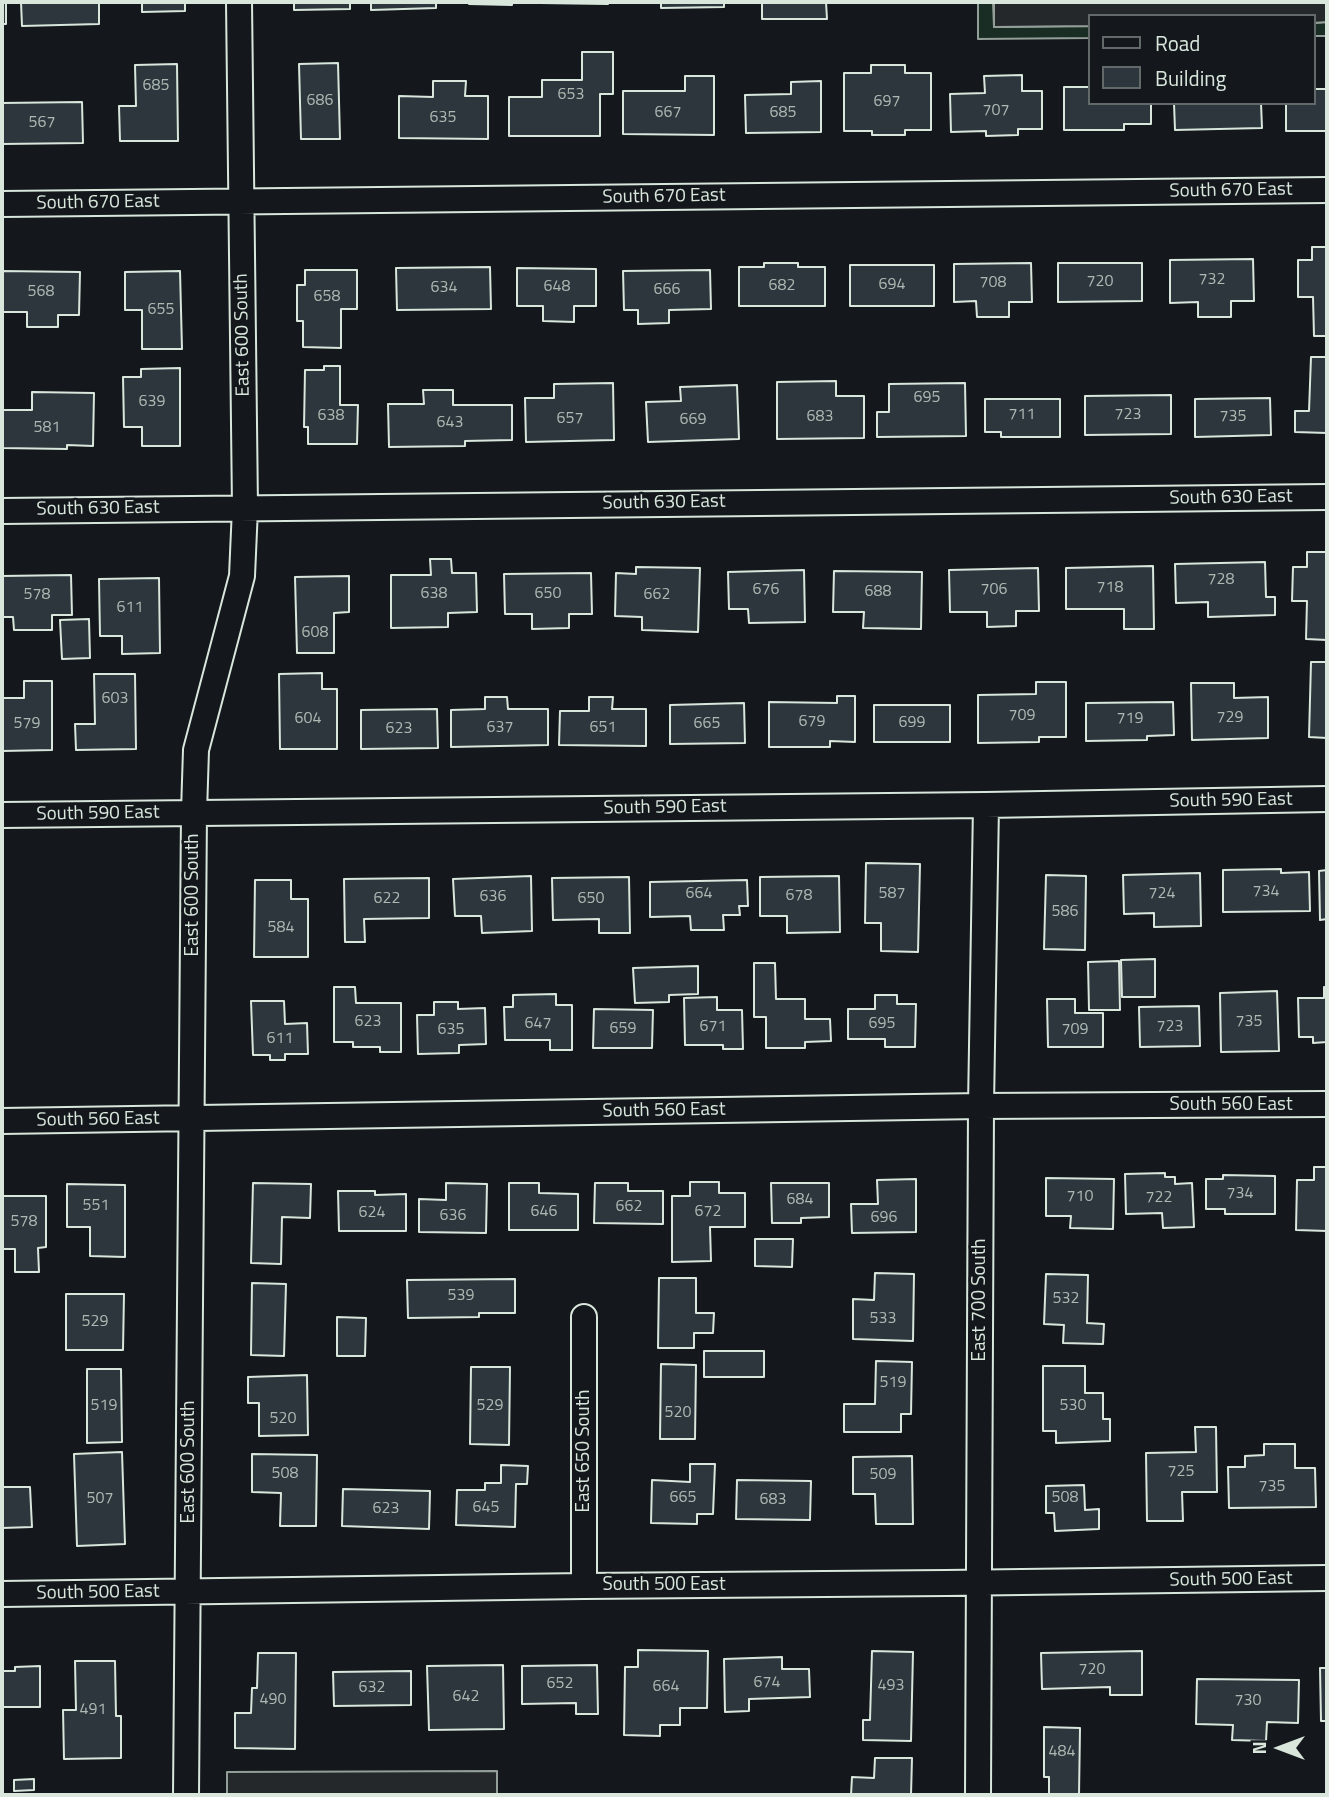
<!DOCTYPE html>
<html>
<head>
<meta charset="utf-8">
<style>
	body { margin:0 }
	#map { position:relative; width:1329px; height:1797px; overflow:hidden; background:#14181c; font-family:"Titillium Web",sans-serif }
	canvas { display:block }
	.frame { position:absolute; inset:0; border:4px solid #d8e6dc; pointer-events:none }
	.legend { position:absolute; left:1088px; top:14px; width:228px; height:91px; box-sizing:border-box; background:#14181c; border:2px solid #626a69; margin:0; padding:9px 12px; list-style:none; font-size:21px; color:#d8e6dc }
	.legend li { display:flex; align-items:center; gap:14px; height:35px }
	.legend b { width:35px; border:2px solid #626a69 }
	.north { position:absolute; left:1245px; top:1713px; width:70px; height:70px; -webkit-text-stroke:5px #14181c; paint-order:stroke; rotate:270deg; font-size:19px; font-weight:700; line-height:28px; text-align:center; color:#d8e6dc }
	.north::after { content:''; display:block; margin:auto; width:24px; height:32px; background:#d8e6dc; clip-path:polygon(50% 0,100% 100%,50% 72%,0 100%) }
</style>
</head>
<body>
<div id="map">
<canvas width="1329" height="1797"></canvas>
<div class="frame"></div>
<ul class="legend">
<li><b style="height:9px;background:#14181c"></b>Road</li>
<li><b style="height:19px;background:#2c363c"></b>Building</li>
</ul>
<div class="north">N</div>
</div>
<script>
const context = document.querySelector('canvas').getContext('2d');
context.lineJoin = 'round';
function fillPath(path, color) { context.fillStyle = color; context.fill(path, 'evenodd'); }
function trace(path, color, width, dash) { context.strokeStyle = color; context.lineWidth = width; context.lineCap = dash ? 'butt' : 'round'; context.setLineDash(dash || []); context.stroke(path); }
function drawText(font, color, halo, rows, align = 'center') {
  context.font = font + ' "Titillium Web",sans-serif'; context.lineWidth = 5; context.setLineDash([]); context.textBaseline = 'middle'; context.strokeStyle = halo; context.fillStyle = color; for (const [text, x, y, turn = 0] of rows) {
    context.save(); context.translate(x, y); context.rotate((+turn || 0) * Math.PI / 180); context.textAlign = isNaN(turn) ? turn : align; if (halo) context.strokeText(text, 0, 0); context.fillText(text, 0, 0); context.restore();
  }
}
const green = new Path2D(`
	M978,2H993L994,27L1089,26V38L978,39Z
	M1327,22V36H1313V23Z`);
const parking = new Path2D(`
	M994,2H1327V22L1313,23V16H1089V26L994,27Z
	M497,1771V1795H227V1772Z`);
const building = new Path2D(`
	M2,2H6V24H2Z
	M21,2H99V24L22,26Z
	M142,2H185V11L142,12Z
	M294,2H350V9L294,10Z
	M371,2H436V8L371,10Z
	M469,2H512V5L469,4Z
	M540,2H608V4L540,3Z
	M661,2H724V7L661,8Z
	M762,2H826L827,19H762Z
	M582,52H613V94H600V136H509V97H542V80H582Z
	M338,63L340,139H301L299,64Z
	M177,64L178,141H120L119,106H136L135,65Z
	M871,65H905V73H931V130H905V135H872V131H844V73H871Z
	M1022,75V91H1042V129H1018V135L986,136V131L951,132L950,94L985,93L984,76Z
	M685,76H714V135L623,134V91H685Z
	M433,81H466L465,96H488V139L399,138V96L433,97Z
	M821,81V132L746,133L745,95L791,94V82Z
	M1064,87H1089V103H1151V124H1124V130H1064Z
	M1313,89H1327V131H1286V103H1313Z
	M82,102L83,143L2,144V103Z
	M1174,103H1261L1262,128L1175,130Z
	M1312,247H1327V336H1314L1313,297H1298V260H1312Z
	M1253,259L1254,301H1231V317H1198V302L1170,303V260Z
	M764,263H798V267H825V306H739V267H764Z
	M1031,263L1032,302H1009V317H977L976,301L954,302V264Z
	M1058,263H1142V301L1058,302Z
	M850,265H934V306H850Z
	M490,267L491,309L397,310L396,268Z
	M517,268L596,269V306H574V322L543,321V306H517Z
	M305,270H357V309H341V348L303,347V321H297V285H305Z
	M710,270L711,309L669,310V323L638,324V310H624L623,271Z
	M2,271L80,272L79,315H58V327H27V312H2Z
	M180,271L182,349H142V310H125V272Z
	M1311,357H1327V433L1295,432V411H1309Z
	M324,366H340V405H358L357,444H308V427H304L305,370H324Z
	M180,368V446H142V427H124L123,377H141V369Z
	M836,381V396H864V438L777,439V382Z
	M613,383L614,440L526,442L525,398H554V384Z
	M965,383L966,436L877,437V412H889V384Z
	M737,385L739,439L648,442L646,402L681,401L680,387Z
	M423,390H453V405H512V440L465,441V446L389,447L388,404H424Z
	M32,392L94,393L93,446L67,445V449L2,448V410H32Z
	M1171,395V434L1085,435V396Z
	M1270,398L1271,435L1195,437V399Z
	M985,399H1060V437H1001V432H985Z
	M1307,552H1327V640L1306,639L1307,601H1292L1293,567H1307Z
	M430,559H451L452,573H476L477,612L448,613V627L391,628V575H431Z
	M1265,562L1266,597H1275V615L1208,617V602L1176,603L1175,564Z
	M1153,566L1154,629H1124V609H1066V568Z
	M636,567L700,568L698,632L642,630V617L615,616L616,573L636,574Z
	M1038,568L1039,611H1016V626L987,627V612H950L949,570Z
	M804,570L805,622L749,623L748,609H729L728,572Z
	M834,571L922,572L921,629L863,628L864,612H833Z
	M591,573L592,614H569V628L532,629V614H505L504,574Z
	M71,575L72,615H52V630H14L13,617H2V576Z
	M349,576V612L334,613V653H297L295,577Z
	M159,578L160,653L122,654V636H100L99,579Z
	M89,619L90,658L62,659L60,620Z
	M1311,662H1327V738L1309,737Z
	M322,673V689H337V749H280L279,674Z
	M94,674H135L136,749L76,750L75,724H95Z
	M24,681H52V750L2,751V698H24Z
	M1036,682H1066V737H1039V742L978,743V695L1036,694Z
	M1191,683H1234V698L1268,697V738L1192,740Z
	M837,696H855V742L830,741V747H769V702L837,703Z
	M485,697H507L508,709H548V745L451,747V710L485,709Z
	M589,697H613L612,709H646V746L559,745L560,711H589Z
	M1173,702L1174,735L1147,736V740L1086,741V703Z
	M744,703L745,743L670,744V705Z
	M874,705H950V742H874Z
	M437,709L438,748L361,749V710Z
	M866,863L920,864L918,952L881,951V923H865Z
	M1281,869V873L1309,872L1310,911L1223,912V870Z
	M1327,870V919L1320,920L1319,871Z
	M1200,873L1201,926L1154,927V913L1124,914L1123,875Z
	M1046,875L1086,876L1085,950L1044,949Z
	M531,876L532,931L482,933L481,916H455L453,879Z
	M839,876L840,932L787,933V916H760V877Z
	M629,877L630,933H599V919L553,920L552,878Z
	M429,878V918L364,919L365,942H345L344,879Z
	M255,880H291V899H308V957H254Z
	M747,880L748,906H739L740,915H723L724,930H691L690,916L650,917V882Z
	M1155,959V997H1122L1121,960Z
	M1119,961L1120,1010H1089L1088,962Z
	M754,963H775L776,999H805V1019H830L831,1041L805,1042V1048H766V1017H754Z
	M698,966V994L669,995V1002L635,1003L633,968Z
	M334,987H355L356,1003H401V1052H380V1047H353V1042H334Z
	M1324,987H1327V1042L1313,1043V1037H1299L1298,998H1324Z
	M1277,991L1279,1051L1221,1052L1220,993Z
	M556,994V1005H572V1050H550V1040H505L504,1007H513V995Z
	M875,995H897V1004H916L915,1047H885V1039H848V1009H875Z
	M717,997V1010H742L743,1049H723V1045H685L684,998Z
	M1047,999H1075V1013H1103V1047H1048Z
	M251,1001H284L285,1024L307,1023L308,1054H285V1060H270V1055H253Z
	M434,1002H458V1009L485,1008L486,1044L459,1045V1053L418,1054L417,1015H434Z
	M1199,1006L1200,1046L1140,1047L1139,1007Z
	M594,1009L653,1010L652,1048H593Z
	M1314,1167H1327V1231L1296,1230L1297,1180H1314Z
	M1165,1173V1177H1175V1184L1192,1183L1194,1227L1163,1228L1162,1213L1126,1214L1125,1174Z
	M1223,1175L1275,1176V1214H1225V1209H1206V1179H1223Z
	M1046,1178L1114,1179L1113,1229L1070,1228L1071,1216H1046Z
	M916,1179V1232L852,1233L851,1204H878L877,1180Z
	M690,1182H719V1193H745V1227H710L711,1261L672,1262V1196H690Z
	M253,1183L311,1184L310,1218L282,1217L281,1264L251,1263Z
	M446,1183L487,1184L486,1233L419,1232V1199L446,1200Z
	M509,1183H539V1193L578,1194V1230H509Z
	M595,1183H628V1191H663V1224L594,1223Z
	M771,1183H829V1217L801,1218V1223H772Z
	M67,1184L125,1185V1257L90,1256V1227H67Z
	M338,1191H375V1195L406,1194V1231H339Z
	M2,1196H46V1247L38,1248L39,1272H15V1249H2Z
	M755,1239H793L792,1267L755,1266Z
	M875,1273L914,1274L913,1341L853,1339V1299L874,1300Z
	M1046,1274L1088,1275L1087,1323L1104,1324L1103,1344L1063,1343L1064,1325L1044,1324Z
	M659,1278H696V1313H714L713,1333H694V1348H658Z
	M515,1279V1313H479V1317L408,1318L407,1280Z
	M252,1283L286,1284L284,1356L251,1355Z
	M66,1294H124L123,1350H66Z
	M337,1317L366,1318L365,1356H337Z
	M704,1351H764V1377H704Z
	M876,1361L912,1362L911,1414H901V1432H844V1404H875Z
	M661,1364L696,1365L695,1439H660Z
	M1043,1366H1085V1393H1103V1419H1110V1441L1056,1443V1431H1043Z
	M471,1367H510L509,1445L470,1444Z
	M87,1369H121L122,1442L87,1443Z
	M307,1375L308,1435L259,1436V1403H248V1377Z
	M1195,1427H1216L1217,1492H1182L1183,1521H1147L1146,1453L1196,1452Z
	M1264,1444H1295V1468H1315L1316,1507L1229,1508L1228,1467H1245V1456L1264,1455Z
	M122,1452L125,1544L77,1546L74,1454Z
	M252,1454L317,1455L316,1526H280L281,1493L252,1492Z
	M912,1456L913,1524H876L875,1494H853V1457Z
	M690,1464H715L713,1514H697V1524L651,1523L652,1480L690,1482Z
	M501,1465L528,1466L527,1484H516L515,1527L456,1525L457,1490H485V1483H501Z
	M737,1480L811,1481L810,1520L736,1519Z
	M1084,1485L1085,1510L1099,1509V1529L1055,1531L1054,1513H1046V1486Z
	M2,1487H30L32,1527L2,1528Z
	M343,1489L430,1491L429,1529L342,1526Z
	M638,1650L708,1651L707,1708H680V1725H660V1736L624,1735L625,1667H638Z
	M872,1651L913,1652L911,1741L863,1740V1720H870Z
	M1142,1651V1695H1110V1687L1042,1689L1041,1653Z
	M258,1653H296L295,1749L235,1748V1713H251L252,1688H257Z
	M782,1657V1669H809L810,1697L749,1699V1711L725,1712L724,1659Z
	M75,1661H115L116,1716H121V1758L64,1759L63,1710H76Z
	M503,1665L504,1729L429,1730L427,1666Z
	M597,1665L598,1714H576V1703L522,1704V1666Z
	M40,1666V1707H2V1671H15V1667Z
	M1320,1668H1327V1721H1321Z
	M411,1671V1705L334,1706L333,1672Z
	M1197,1679L1299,1680L1298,1723L1267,1722L1266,1741L1232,1740L1233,1725L1196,1724Z
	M1044,1727L1080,1728L1079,1795H1049V1777H1044Z
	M875,1758H912L911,1795H851L852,1777L874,1778Z
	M34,1779V1790L14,1791V1780Z`);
const street = new Path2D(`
	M2,204L1327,190
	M2,511L1327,497
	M2,815L986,805L1327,799
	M2,1121L981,1106L1327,1104
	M584,1317V1586
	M2,1594L584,1586L946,1583L1327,1578
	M186,1795L194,812L196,750L242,576L245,508L239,2
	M978,1795L981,1106L986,805`);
const numberNames = [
	["685",156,86],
	["653",571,95],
	["686",320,101],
	["697",887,102],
	["707",996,111],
	["667",668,113],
	["685",783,113],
	["635",443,118],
	["567",42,123],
	["732",1212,280],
	["720",1100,282],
	["708",993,283],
	["694",892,285],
	["682",782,286],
	["648",557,287],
	["634",444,288],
	["666",667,290],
	["568",41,292],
	["658",327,297],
	["655",161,310],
	["695",927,398],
	["639",152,402],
	["711",1022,415],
	["723",1128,415],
	["638",331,416],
	["683",820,417],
	["735",1233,417],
	["657",570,419],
	["669",693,420],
	["643",450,423],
	["581",47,428],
	["728",1221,580],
	["718",1110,588],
	["676",766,590],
	["706",994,590],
	["688",878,592],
	["638",434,594],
	["650",548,594],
	["578",37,595],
	["662",657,595],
	["611",130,608],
	["608",315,633],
	["603",115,699],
	["709",1022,716],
	["729",1230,718],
	["604",308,719],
	["719",1130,719],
	["679",812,722],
	["699",912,723],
	["579",27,724],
	["665",707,724],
	["637",500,728],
	["651",603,728],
	["623",399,729],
	["734",1266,892],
	["664",699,894],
	["587",892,894],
	["724",1162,894],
	["678",799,896],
	["636",493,897],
	["622",387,899],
	["650",591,899],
	["586",1065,912],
	["584",281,928],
	["623",368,1022],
	["735",1249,1022],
	["647",538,1024],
	["695",882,1024],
	["671",713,1027],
	["723",1170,1027],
	["659",623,1029],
	["635",451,1030],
	["709",1075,1030],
	["611",280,1039],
	["734",1240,1194],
	["710",1080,1197],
	["722",1159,1198],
	["684",800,1200],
	["551",96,1206],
	["662",629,1207],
	["646",544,1212],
	["672",708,1212],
	["624",372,1213],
	["636",453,1216],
	["696",884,1218],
	["578",24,1222],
	["539",461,1296],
	["532",1066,1299],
	["533",883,1319],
	["529",95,1322],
	["519",893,1383],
	["519",104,1406],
	["529",490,1406],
	["530",1073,1406],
	["520",678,1413],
	["520",283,1419],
	["725",1181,1472],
	["508",285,1474],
	["509",883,1475],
	["735",1272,1487],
	["665",683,1498],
	["508",1065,1498],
	["507",100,1499],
	["683",773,1500],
	["645",486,1508],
	["623",386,1509],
	["720",1092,1670],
	["674",767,1683],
	["652",560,1684],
	["493",891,1686],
	["664",666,1687],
	["632",372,1688],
	["642",466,1697],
	["490",273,1700],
	["730",1248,1701],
	["491",93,1710],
	["484",1062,1752]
];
const streetNames = [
	["South 670 East",1231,191,-1],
	["South 670 East",664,197,-1],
	["South 670 East",98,203,-1],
	["East 600 South",243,335,-91],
	["South 630 East",1231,498,-1],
	["South 630 East",664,503,-1],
	["South 630 East",98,509,-1],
	["South 590 East",1231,801,-1],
	["South 590 East",665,808,-1],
	["South 590 East",98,814,-1],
	["East 600 South",193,895,-90],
	["South 560 East",1231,1105],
	["South 560 East",664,1111,-1],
	["South 560 East",98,1120,-1],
	["East 700 South",980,1300,-90],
	["East 650 South",584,1451,-90],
	["East 600 South",189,1462,-90],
	["South 500 East",1231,1580,-1],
	["South 500 East",664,1585],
	["South 500 East",98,1593,-1]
];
fillPath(green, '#1a2d24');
trace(green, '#939e99', 2);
fillPath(parking, '#24282b');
trace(parking, '#939e99', 2);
fillPath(building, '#2c363c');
trace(building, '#d8e6dc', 2);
trace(street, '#d8e6dc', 28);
trace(street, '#14181c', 24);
drawText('16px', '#adbab4', null, numberNames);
drawText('19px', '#d8e6dc', '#14181c', streetNames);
</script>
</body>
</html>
